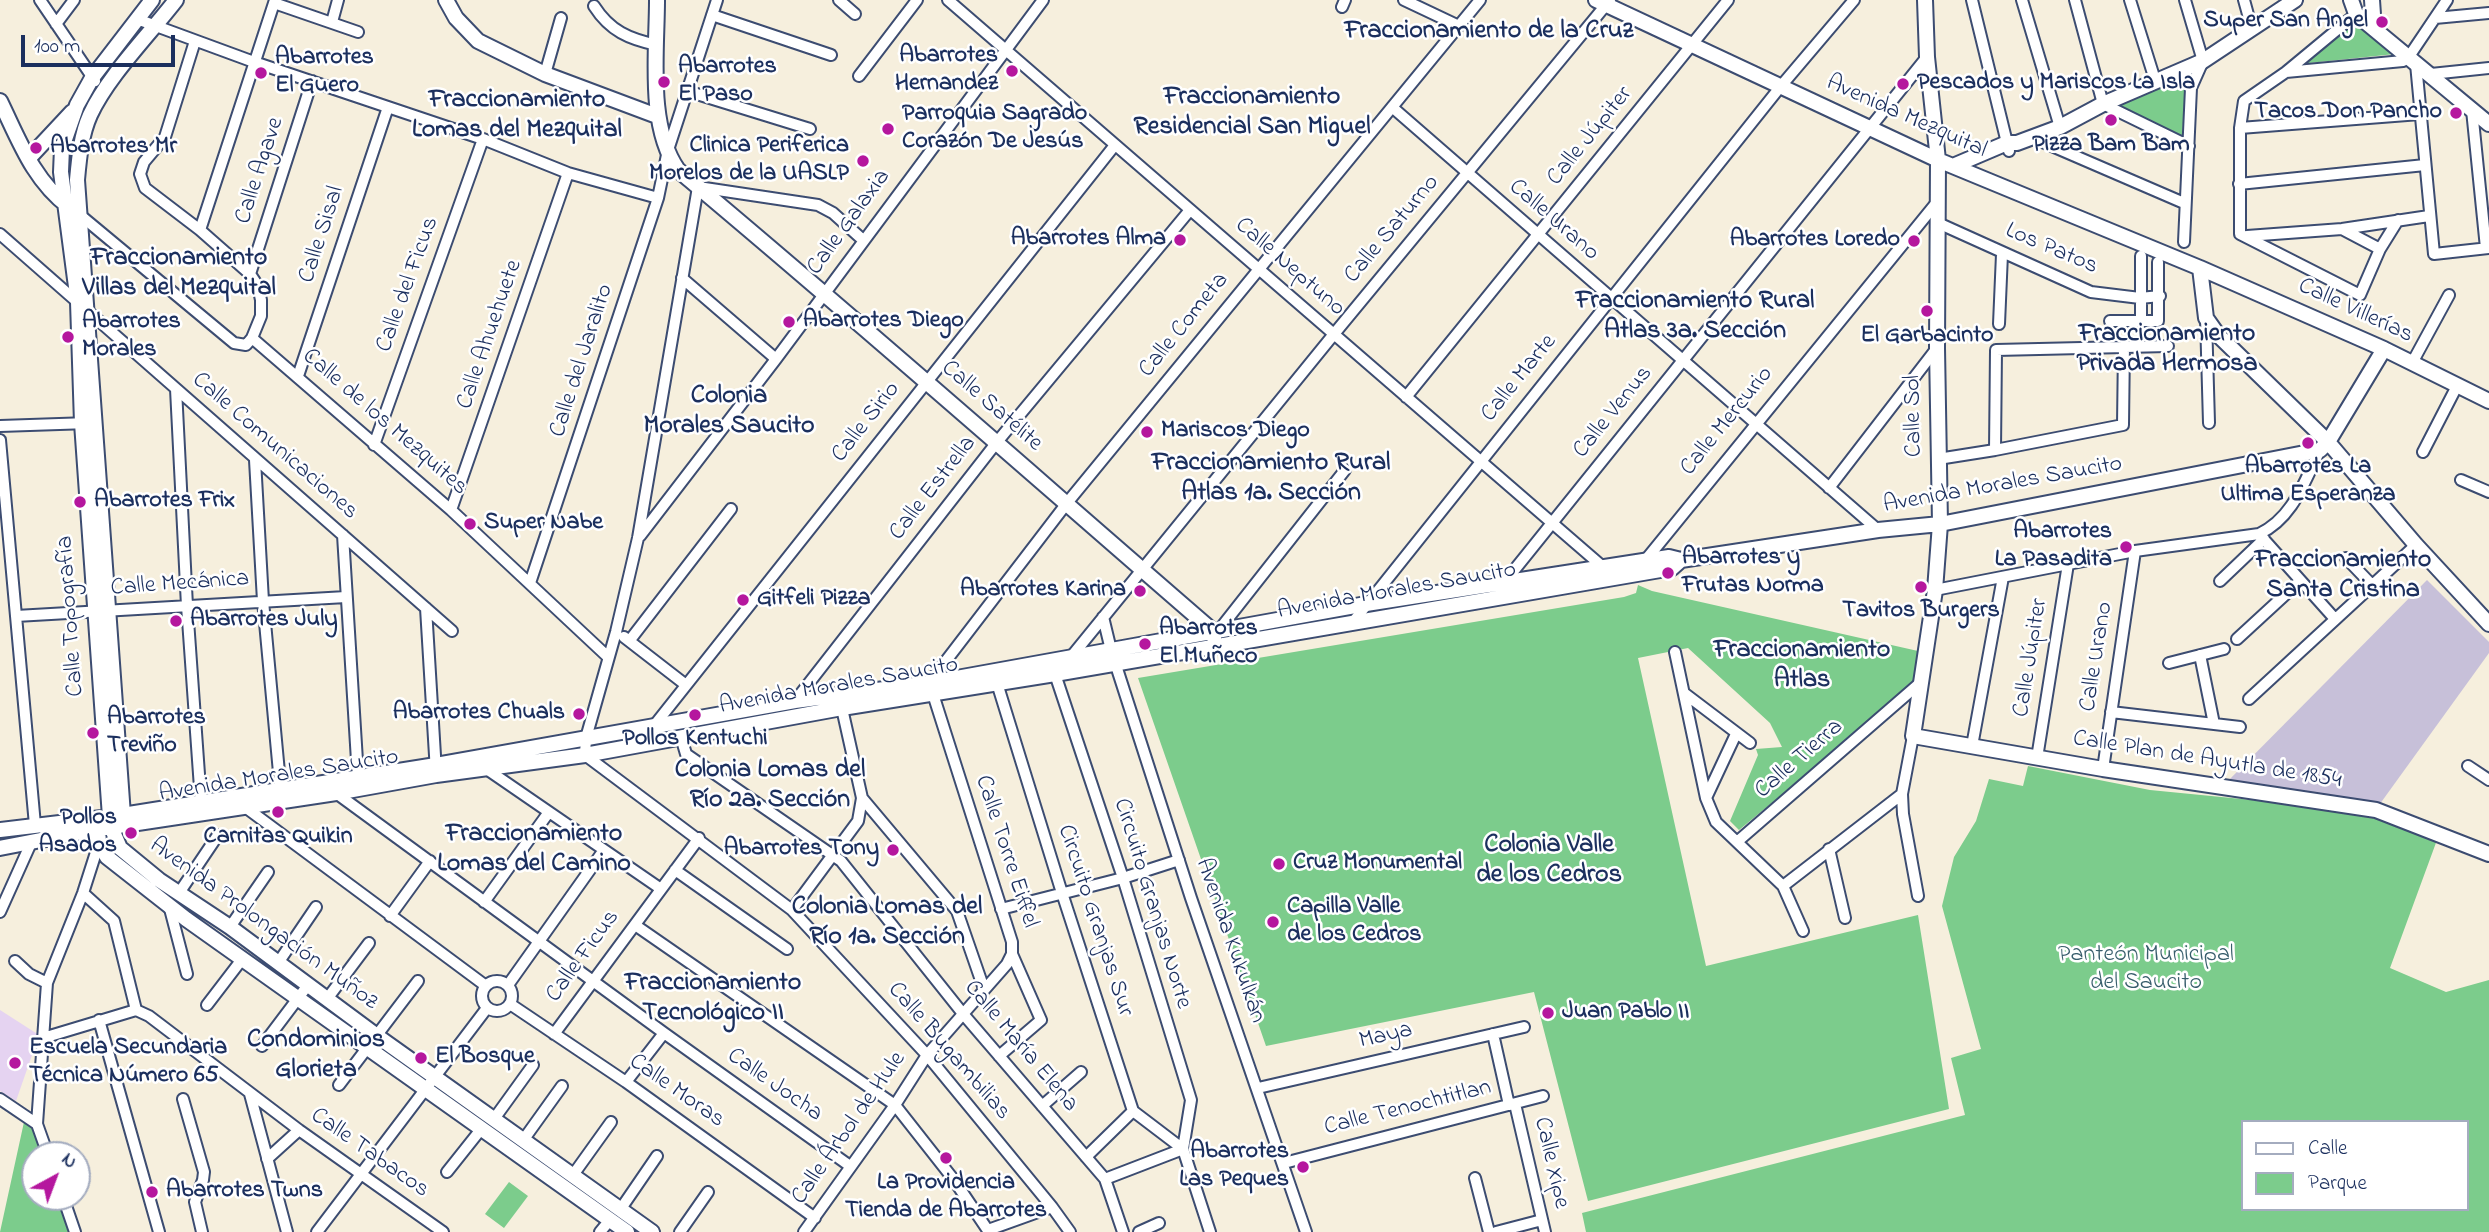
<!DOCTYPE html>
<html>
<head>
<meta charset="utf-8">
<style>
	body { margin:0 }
	#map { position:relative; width:2489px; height:1232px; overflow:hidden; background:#f6efdd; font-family:"Indie Flower",sans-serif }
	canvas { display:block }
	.legend { position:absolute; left:2241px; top:1120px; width:228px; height:91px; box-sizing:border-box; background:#fff; border:2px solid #a4acbf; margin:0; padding:9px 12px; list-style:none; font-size:21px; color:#1b2f5e }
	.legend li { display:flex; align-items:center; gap:14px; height:35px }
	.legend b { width:35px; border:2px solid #a4acbf }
	.north { position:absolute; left:21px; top:1141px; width:70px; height:70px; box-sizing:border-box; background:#fff; border:2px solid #a4acbf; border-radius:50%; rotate:41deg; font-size:19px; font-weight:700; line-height:28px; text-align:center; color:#1b2f5e }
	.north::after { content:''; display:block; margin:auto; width:24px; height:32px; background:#b5179e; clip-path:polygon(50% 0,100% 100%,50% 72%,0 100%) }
	.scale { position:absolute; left:21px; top:35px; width:154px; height:32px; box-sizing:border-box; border:4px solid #1b2f5e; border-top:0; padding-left:9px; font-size:21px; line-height:24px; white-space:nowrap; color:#1b2f5e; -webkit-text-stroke:5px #fff; paint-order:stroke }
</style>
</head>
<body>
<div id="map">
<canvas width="2489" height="1232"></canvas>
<ul class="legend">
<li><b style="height:9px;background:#fff"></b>Calle</li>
<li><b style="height:19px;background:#7ccc8c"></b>Parque</li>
</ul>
<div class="north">N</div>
<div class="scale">100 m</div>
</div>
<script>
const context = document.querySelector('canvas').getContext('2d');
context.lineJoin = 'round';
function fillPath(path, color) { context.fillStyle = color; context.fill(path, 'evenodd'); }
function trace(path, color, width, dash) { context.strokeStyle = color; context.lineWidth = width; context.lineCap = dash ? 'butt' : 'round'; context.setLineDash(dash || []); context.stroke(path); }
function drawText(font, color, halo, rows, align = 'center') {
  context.font = font + ' "Indie Flower",sans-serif'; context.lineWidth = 5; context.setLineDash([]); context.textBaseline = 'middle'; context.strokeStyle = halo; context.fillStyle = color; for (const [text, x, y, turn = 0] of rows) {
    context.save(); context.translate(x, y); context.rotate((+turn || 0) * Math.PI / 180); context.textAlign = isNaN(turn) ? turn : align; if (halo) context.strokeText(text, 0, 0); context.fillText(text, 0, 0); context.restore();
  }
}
const built = new Path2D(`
	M0,1010L39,1035L16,1101L0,1091Z`);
const industrial = new Path2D(`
	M2427,580L2489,642V653L2377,808L2223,786Z`);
const green = new Path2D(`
	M2355,19L2395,54L2300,64Z
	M2186,70L2182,140L2108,104Z
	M1638,585L1652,591L1918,651L1912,687L1739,830L1730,821L1758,755L1756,749L1782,747L1770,723L1688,648L1638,658L1706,966L1918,915L1949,1109L1588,1201L1534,992L1266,1046L1138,678L1624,597L1636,593Z
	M2028,766L2150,790L2364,811L2437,840L2390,968L2446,992L2489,980V1232H1586L1582,1213L1965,1115L1951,1058L1981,1049L1942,906L1954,857L1976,821L1989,779L2023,786ZM2242,1122H2466V1209H2242Z
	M24,1122L36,1127L45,1155H35V1197H57L68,1232H0Z
	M509,1182L528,1196L504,1228L485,1214Z`);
const street = new Path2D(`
	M40,0L95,81
	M839,0L855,14
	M948,0L1603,567
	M1404,0L1459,26
	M1972,0L2009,151
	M2022,0L2060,127
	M2075,0L2103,104L2189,146
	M2130,0L2155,80
	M2244,0L2252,29
	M274,3L358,32
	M594,6C610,31 629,39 657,45
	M1342,7L1345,0
	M2356,14L2286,72L2244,101L2240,128V234L2360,295L2380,249L2398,220
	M712,15L831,55
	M2435,18L2489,13
	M137,19L254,62L483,139L568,173L658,198
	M332,22L338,0
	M56,24L74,0
	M2416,64L2434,254L2489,248
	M2286,72L2403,61L2408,58L2447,0
	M545,74L561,18
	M2431,74L2489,68
	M859,76L917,0
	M687,91L810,129
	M1392,107L1878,530
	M2472,110L2486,248
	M2240,128L2420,114
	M2031,137L2184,203
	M2239,184L2425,165
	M80,215L234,343L246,345L252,338L261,316V300L258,286L250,274L200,230L145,188L140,174L144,162L165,137L195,41
	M1938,223L2091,292L2140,298L2160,296
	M2342,229L2380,249
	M200,230L275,0
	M0,234L452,631
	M2247,236L2342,229L2429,216
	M863,240L833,213L818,205L698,187L638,538L616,632L586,738L585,755L792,910L927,1055L1052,1207L1070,1232
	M2184,242L2191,88L2203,61L2185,0
	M2141,256V321
	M250,274L312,81
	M682,278L776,359
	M2206,318L2209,423
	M2110,321H2158V262
	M1999,324L2002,254
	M252,338L451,510L608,657
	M2412,363L2449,295
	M298,376L388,107
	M176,389L187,606L201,802
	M1406,397L1728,0
	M0,426L89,423
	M0,440L35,825
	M374,445L483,139
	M1995,450L1996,350L2168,346
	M2423,452L2457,386
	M1938,459L1995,450L2123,425L2124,346
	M255,460L263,601L281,794
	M2461,480L2489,492
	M1829,488L1937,348
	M451,510L568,173
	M2259,534L2335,619
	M343,535L358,777
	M640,536L776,359L1043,0
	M2346,558L2372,585
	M1644,562L1938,201
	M2220,581L2264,539
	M530,583L658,198L668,150L717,0
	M1503,584L1927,57
	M1935,590L2135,551L2259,534C2293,518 2304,482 2320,450
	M426,608L436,772
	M16,616L346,597
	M1103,617L1111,650L1191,898L1306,1232
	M1353,622L1781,86L1854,0
	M1219,630L1345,470
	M624,637L686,685
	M2237,639L2300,581
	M630,640L731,509
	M1675,652L1706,798L1716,822L1783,886L1803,931
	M2200,655L2214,724
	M1071,657L1334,334L1610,0
	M2169,663L2224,649
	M1055,674L1123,878L1191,1100L1183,1149L1210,1232
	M929,683L1067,503L1480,0
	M997,683L1062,893L1133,1111L1183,1149
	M1684,693L1750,743
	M933,694L1012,942V954L1041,1020L999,1056
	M2249,699L2416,545
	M795,701L997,442L1190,210
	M841,704L862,798L957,911L984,989
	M2111,712L2240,727
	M653,727L1115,145
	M1913,736L1902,794L1903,814L1918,896
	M681,737L686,754L841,861L964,1015L1105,1179L1123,1232
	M1972,746L2003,577
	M2037,758L2068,564
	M2468,766L2489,780
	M485,768L661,889
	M2103,769L2135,551
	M336,793L664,1033L850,1166
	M1706,798L1736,734
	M245,807L486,986
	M1738,841L1920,683
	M1829,849L1845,918
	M675,870L787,949
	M1783,886L1902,794
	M83,893L114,921L136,1010
	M179,893L218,835
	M484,902L549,812
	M169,905L187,974
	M1001,909L1123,878L1179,860
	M792,910L858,821L862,798
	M0,912L31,843
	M390,916L430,861
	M635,925L895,1105L954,1180L989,1232
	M230,927L268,872
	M15,961L29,974L47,983
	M278,963L316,907
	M482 996a15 15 0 1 1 30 0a15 15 0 1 1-30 0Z
	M508,985L604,850
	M327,999L369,943
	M510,1004L626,1082L815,1218
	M207,1005L243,958
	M136,1010L149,1016L299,1130L443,1232
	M99,1020L159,1232
	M554,1034L699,838
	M1493,1034L1509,1105
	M43,1038L136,1010
	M262,1046L308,985
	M626,1082L664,1033
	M339,1085L418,981
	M1258,1088L1524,1027
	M250,1094L287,1232
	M0,1099L37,1124
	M183,1099L204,1172L203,1180L195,1202L202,1232
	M1515,1104L1545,1232
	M1042,1106L1081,1072
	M494,1119L533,1065
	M524,1139L562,1086
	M48,1155L37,1124L47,983L83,893L99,843
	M1086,1157L1133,1111
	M267,1159L299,1130
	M1284,1163L1543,1096
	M447,1172L482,1128
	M573,1175L611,1122
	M1475,1178L1489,1232
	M1105,1179L1183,1149
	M63,1197L75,1232
	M620,1210L657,1156
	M988,1230L1052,1207
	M317,1232L487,1008
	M600,1232L610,1220
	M680,1232L708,1192
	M804,1232L895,1105L927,1055L1007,964L1012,954
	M1139,1232L1159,1223
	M1496,1232L1542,1220`);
const secondary = new Path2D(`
	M446,0L456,18L478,41L545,74L657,116
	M657,0C657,52 647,126 678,170C859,321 1035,477 1213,631L1214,638
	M1596,0L1938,160L2200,268L2384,349L2489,401
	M1925,0L1927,57L1938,160L1937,348L1940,524L1935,590L1913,736L2103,769L2376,810L2489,854
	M2351,0L2356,14L2489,124
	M2372,0L2374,29
	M0,101C19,140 33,180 69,207
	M29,158L72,112
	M1953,166L2007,143H2017L2060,127L2103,104L2203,61L2295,0
	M2200,268L2206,318L2218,335L2328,442L2416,545L2489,624
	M123,815L77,180C79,158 81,135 90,115C108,76 149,35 176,0
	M110,817L82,423L78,302L61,172L62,148L77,105L92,78L152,0
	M104,823L98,829L99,843L107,857L186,919L627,1232
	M111,827L120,848L159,880L230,927L377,1036L652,1232
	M0,830L110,817L436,765L795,701L929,683L1366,604L1669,557L1681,560L1878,530L1940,524L2320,450L2328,442L2384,349
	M0,848L98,829L336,793L436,775L585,755L842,708L1055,674L1672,568L1681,560`);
const markers = [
	[2382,22,7,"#b5179e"],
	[1012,71,7,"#b5179e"],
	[261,73,7,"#b5179e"],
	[664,82,7,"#b5179e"],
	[1903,84,7,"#b5179e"],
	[2456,113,7,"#b5179e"],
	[2111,120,7,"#b5179e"],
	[888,129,7,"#b5179e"],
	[36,148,7,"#b5179e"],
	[863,161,7,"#b5179e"],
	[1180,240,7,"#b5179e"],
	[1914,241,7,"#b5179e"],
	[1927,311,7,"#b5179e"],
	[789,322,7,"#b5179e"],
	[68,337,7,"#b5179e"],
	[1147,432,7,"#b5179e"],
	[2308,443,7,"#b5179e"],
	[80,502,7,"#b5179e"],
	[470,524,7,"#b5179e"],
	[2126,547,7,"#b5179e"],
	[1668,573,7,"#b5179e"],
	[1921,587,7,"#b5179e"],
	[1140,591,7,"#b5179e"],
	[743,600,7,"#b5179e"],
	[176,621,7,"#b5179e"],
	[1145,644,7,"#b5179e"],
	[579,714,7,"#b5179e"],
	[695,715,7,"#b5179e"],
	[93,733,7,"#b5179e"],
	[278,812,7,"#b5179e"],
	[131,833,7,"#b5179e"],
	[893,850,7,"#b5179e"],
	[1279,864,7,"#b5179e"],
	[1273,922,7,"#b5179e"],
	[1548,1013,7,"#b5179e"],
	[421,1058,7,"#b5179e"],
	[15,1063,7,"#b5179e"],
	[946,1158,7,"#b5179e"],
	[1303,1167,7,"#b5179e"],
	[152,1192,7,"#b5179e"]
];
const poiNames = [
	["Super San Angel",2368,22,"right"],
	["Abarrotes",998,57,"right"],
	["Hernandez",998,85,"right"],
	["Abarrotes",275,59],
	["El Guero",275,87],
	["Abarrotes",678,68],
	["El Paso",678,96],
	["Pescados y Mariscos La Isla",1917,84],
	["Tacos Don Pancho",2442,113,"right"],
	["Parroquia Sagrado",902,115],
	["Corazón De Jesús",902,143],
	["Pizza Bam Bam",2111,146,"center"],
	["Clinica Periferica",849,147,"right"],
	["Morelos de la UASLP",849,175,"right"],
	["Abarrotes Mr",50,148],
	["Abarrotes Alma",1166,240,"right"],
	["Abarrotes Loredo",1900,241,"right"],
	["Abarrotes Diego",803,322],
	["Abarrotes",82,323],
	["Morales",82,351],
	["El Garbacinto",1927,337,"center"],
	["Mariscos Diego",1161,432],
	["Abarrotes La",2308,468,"center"],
	["Ultima Esperanza",2308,496,"center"],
	["Abarrotes Frix",94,502],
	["Super Nabe",484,524],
	["Abarrotes",2112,533,"right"],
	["La Pasadita",2112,561,"right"],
	["Abarrotes y",1682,559],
	["Frutas Norma",1682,587],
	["Abarrotes Karina",1126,591,"right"],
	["Gitfeli Pizza",757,600],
	["Tavitos Burgers",1921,612,"center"],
	["Abarrotes July",190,621],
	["Abarrotes",1159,630],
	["El Muñeco",1159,658],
	["Abarrotes Chuals",565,714,"right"],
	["Abarrotes",107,719],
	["Treviño",107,747],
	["Pollos Kentuchi",695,740,"center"],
	["Pollos",117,819,"right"],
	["Asados",117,847,"right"],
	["Carnitas Quikin",278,838,"center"],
	["Abarrotes Tony",879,850,"right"],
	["Cruz Monumental",1293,864],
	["Capilla Valle",1287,908],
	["de los Cedros",1287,936],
	["Juan Pablo II",1562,1013],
	["Escuela Secundaria",29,1049],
	["Técnica Número 65",29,1077],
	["El Bosque",435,1058],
	["Abarrotes",1289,1153,"right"],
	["Las Peques",1289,1181,"right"],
	["La Providencia",946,1184,"center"],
	["Tienda de Abarrotes",946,1212,"center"],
	["Abarrotes Twns",166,1192]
];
const streetNames = [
	["Avenida Mezquital",1906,118,24],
	["Calle Júpiter",1591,137,-51],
	["Calle Agave",261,171,-72],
	["Calle Urano",1553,221,41],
	["Calle Galaxia",850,223,-54],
	["Calle Saturno",1393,230,-50],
	["Calle Sisal",323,235,-72],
	["Los Patos",2051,250,23],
	["Calle Neptuno",1289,268,41],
	["Calle del Ficus",409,285,-70],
	["Calle Villerías",2355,312,25],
	["Calle Cometa",1185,326,-51],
	["Calle Ahuehuete",491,335,-71],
	["Calle del Jaralito",583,361,-72],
	["Calle Marte",1520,379,-51],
	["Calle Satélite",991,407,41],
	["Calle Venus",1614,413,-51],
	["Calle Sol",1915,416,-91],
	["Calle Mercurio",1728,422,-51],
	["Calle de los Mezquites",384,423,41],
	["Calle Sirio",867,423,-52],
	["Calle Comunicaciones",274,447,41],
	["Avenida Morales Saucito",2003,486,-10],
	["Calle Estrella",934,489,-52],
	["Calle Mecánica",180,585,-4],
	["Avenida Morales Saucito",1397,592,-10],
	["Calle Topografía",72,616,-94],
	["Calle Urano",2098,657,-81],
	["Calle Júpiter",2032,658,-81],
	["Avenida Morales Saucito",839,687,-10],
	["Calle Tierra",1800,760,-41],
	["Calle Plan de Ayutla de 1854",2207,761,9],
	["Avenida Morales Saucito",279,777,-9],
	["Calle Torre Eiffel",1005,852,72],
	["Circuito Granjas Norte",1151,904,73],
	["Circuito Granjas Sur",1094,921,72],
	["Avenida Prolongación Muñoz",263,925,36],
	["Avenida Kukulkán",1229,941,71],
	["Calle Ficus",584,957,-54],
	["Maya",1386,1037,-13],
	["Calle María Elena",1020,1047,50],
	["Calle Bugambilias",948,1052,49],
	["Calle Jocha",774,1086,35],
	["Calle Moras",676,1092,35],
	["Calle Tenochtitlan",1408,1109,-14],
	["Calle Árbol de Hule",850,1129,-55],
	["Calle Tabacos",369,1154,35],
	["Calle Xipe",1550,1163,77]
];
const parkNames = [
	["Panteón Municipal",2146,956],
	["del Saucito",2146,984]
];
const neighbourhoodNames = [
	["Fraccionamiento de la Cruz",1489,33],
	["Fraccionamiento",1252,99],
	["Residencial San Miguel",1252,129],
	["Fraccionamiento",517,102],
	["Lomas del Mezquital",517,132],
	["Fraccionamiento",179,260],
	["Villas del Mezquital",179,290],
	["Fraccionamiento Rural",1695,303],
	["Atlas 3a. Sección",1695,333],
	["Fraccionamiento",2167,336],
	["Privada Hermosa",2167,366],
	["Colonia",729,398],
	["Morales Saucito",729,428],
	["Fraccionamiento Rural",1271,465],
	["Atlas 1a. Sección",1271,495],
	["Fraccionamiento",2343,562],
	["Santa Cristina",2343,592],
	["Fraccionamiento",1802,652],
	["Atlas",1802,682],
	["Colonia Lomas del",770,772],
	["Río 2a. Sección",770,802],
	["Fraccionamiento",534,836],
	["Lomas del Camino",534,866],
	["Colonia Valle",1549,847],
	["de los Cedros",1549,877],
	["Colonia Lomas del",887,909],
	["Río 1a. Sección",887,939],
	["Fraccionamiento",713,985],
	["Tecnológico II",713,1015],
	["Condominios",316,1042],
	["Glorieta",316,1072]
];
fillPath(built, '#e5d3f1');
fillPath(industrial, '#c7c0d9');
fillPath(green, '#7ccc8c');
trace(street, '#3c4c71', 14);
trace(secondary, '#3c4c71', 18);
trace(street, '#fff', 10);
trace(secondary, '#fff', 14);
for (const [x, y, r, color] of markers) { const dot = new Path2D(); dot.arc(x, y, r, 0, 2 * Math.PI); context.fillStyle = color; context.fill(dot); trace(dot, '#fff', 2.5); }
drawText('bold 24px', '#1b2f5e', '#fff', poiNames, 'left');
drawText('24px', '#1b2f5e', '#fff', streetNames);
drawText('24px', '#385e6c', '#fff', parkNames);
drawText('bold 26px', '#1b2f5e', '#fff', neighbourhoodNames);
</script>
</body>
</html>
